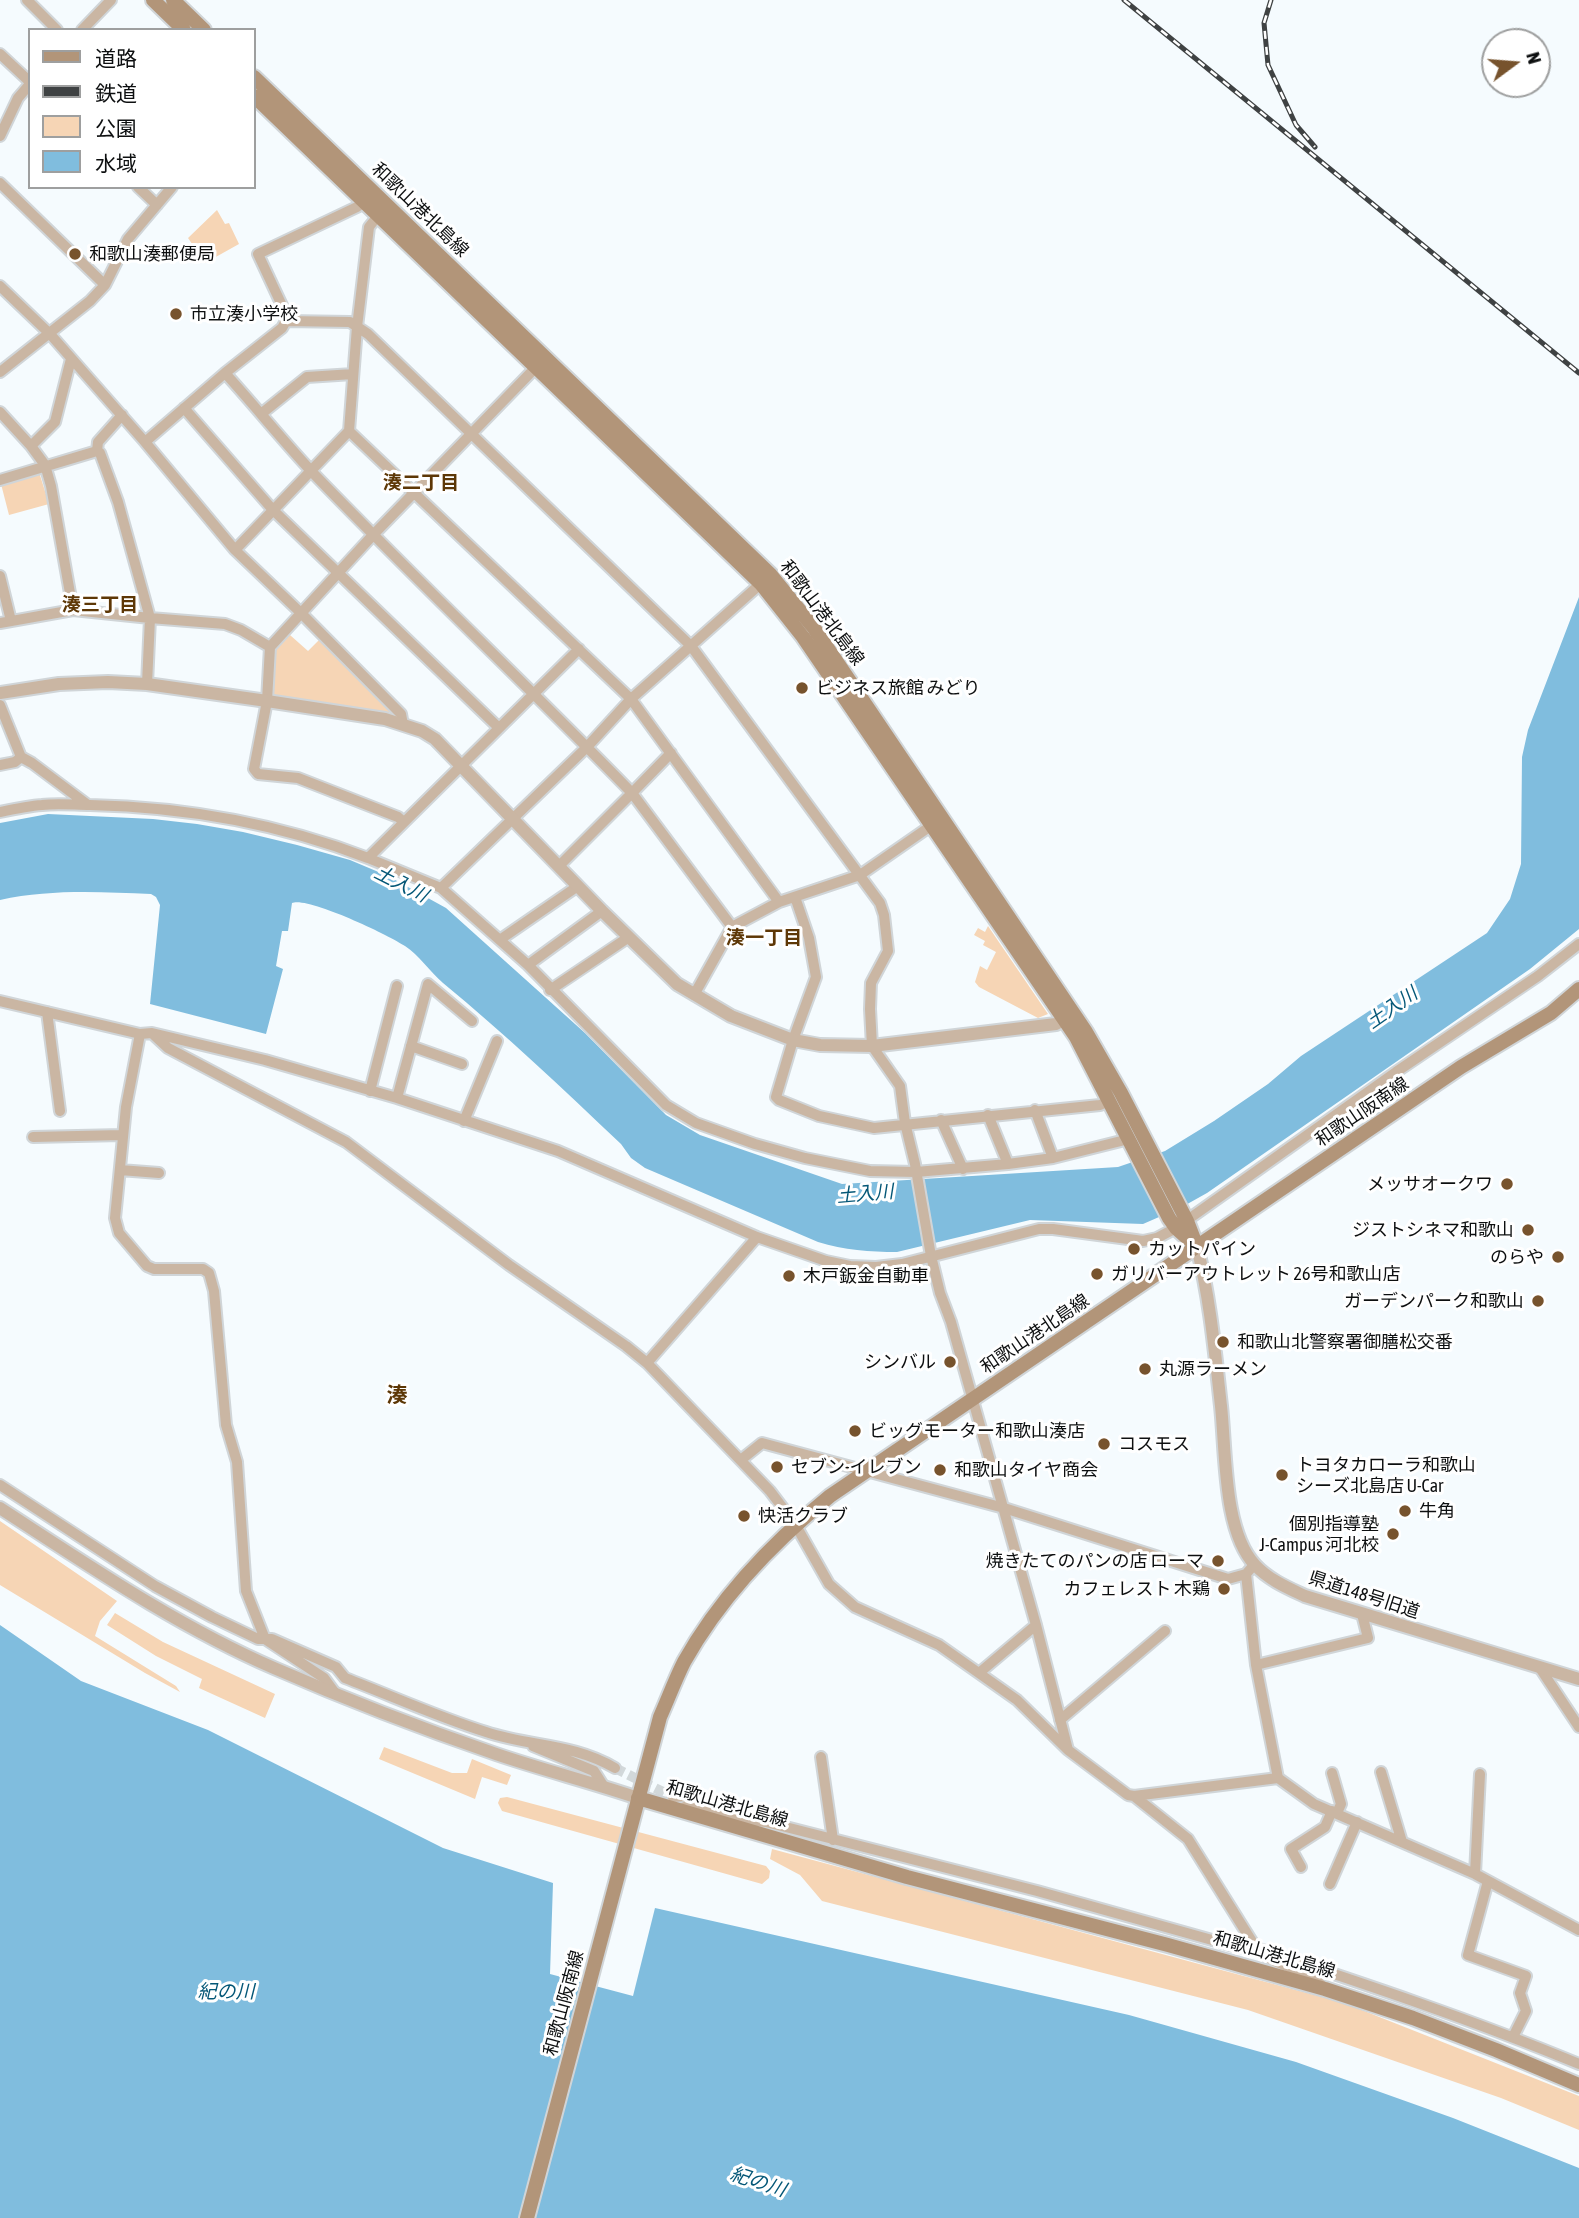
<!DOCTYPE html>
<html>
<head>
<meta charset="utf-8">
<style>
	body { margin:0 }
	#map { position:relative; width:1579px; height:2218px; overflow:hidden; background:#f5fbfe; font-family:"Asap Condensed","Noto Sans JP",sans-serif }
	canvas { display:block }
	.legend { position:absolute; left:28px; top:28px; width:228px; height:161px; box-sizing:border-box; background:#fff; border:2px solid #9e9f9f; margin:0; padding:9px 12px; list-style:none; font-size:21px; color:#0d0f10 }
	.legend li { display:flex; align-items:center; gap:14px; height:35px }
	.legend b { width:35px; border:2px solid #9e9f9f }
	.north { position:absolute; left:1481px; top:28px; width:70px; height:70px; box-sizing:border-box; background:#fff; border:2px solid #9e9f9f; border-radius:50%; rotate:74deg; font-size:19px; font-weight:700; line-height:28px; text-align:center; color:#0d0f10 }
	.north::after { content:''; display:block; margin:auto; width:24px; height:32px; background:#77532d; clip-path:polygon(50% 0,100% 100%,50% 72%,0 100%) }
</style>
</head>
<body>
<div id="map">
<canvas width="1579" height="2218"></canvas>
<ul class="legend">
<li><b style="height:9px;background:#b29579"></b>道路</li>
<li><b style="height:9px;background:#3f4243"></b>鉄道</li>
<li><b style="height:19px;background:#f6d5b5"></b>公園</li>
<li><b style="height:19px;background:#80bdde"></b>水域</li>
</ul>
<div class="north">N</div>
</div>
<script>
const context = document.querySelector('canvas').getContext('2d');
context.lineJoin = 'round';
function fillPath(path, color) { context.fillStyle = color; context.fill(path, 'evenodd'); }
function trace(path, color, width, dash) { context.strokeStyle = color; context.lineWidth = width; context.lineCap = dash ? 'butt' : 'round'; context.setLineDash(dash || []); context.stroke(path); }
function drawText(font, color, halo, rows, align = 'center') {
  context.font = font + ' "Asap Condensed","Noto Sans JP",sans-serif'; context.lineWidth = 6; context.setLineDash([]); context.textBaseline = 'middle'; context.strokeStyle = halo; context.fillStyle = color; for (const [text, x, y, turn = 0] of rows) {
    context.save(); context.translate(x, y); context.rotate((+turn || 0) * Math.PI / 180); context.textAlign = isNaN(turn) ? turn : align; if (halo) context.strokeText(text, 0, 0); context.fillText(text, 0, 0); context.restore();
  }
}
const green = new Path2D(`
	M217,210L225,224L229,223L239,244L205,263L188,238Z
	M39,472L49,504L9,515L1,484Z
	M290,635L308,651L320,639L390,708L389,713L269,694L276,650Z
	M988,926L1048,1014L1038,1018L979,987L975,982L980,966L987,970L996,952L983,945L985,941L974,935L978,928L985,932Z
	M0,1521L117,1601L100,1621L95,1636L176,1686L180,1692L145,1673L0,1585Z
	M115,1613L163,1642L275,1694L265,1718L199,1688L202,1679L156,1656L107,1625Z
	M384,1747L452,1773H467L472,1759L511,1775L507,1785L482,1777L475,1799L379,1759Z
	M507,1797L766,1866L770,1871L769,1878L762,1884L502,1811L498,1803L500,1798Z
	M772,1849L1344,2003L1579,2096V2130L1501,2098L1248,2010L822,1901L800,1875L770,1859Z`);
const water = new Path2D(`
	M1579,597V929L1530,969L1207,1193L1182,1207L1143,1224L1030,1220L897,1252C870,1252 844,1250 818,1242L645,1168L631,1158L621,1144C563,1089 505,1034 443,983C430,972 419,955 405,946C389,935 307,896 292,903L288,931H282L276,966L283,969L266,1034L150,1004L160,905L156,897L151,894C100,892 50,889 0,900V823L48,814L153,819L197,824L243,832L297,845L350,860L388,876L446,908L585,1033L666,1115L700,1135L842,1184L1118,1167L1165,1151L1214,1121L1268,1084L1301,1056L1487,933L1510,899L1521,864L1522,757L1528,730Z
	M0,1625L81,1681L208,1730L443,1848L553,1883L550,1974L633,1996L655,1908L1129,2015L1296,2062L1453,2118L1579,2168V2218H0Z`);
const minorTunnel = new Path2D(`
	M615,1768L673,1797`);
const minor = new Path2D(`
	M27,0L57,30
	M82,30L111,0
	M0,54L30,82
	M0,136L18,98L30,84
	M0,183L105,285
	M138,187L157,205
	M0,286L50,334L145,442L235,550L302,614L401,714L403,725
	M286,321L285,312L258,254L357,207L368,199
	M71,359L55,422L31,446L45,465L51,486L73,610
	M0,372L90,301L105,285L128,239L172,187
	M225,373C255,406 283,441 313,473C417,581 527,685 632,793L671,753
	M184,408L273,510L499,728
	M0,412L31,446
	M261,414L307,377L353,374
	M349,431L631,699L779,902
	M145,442L225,373L282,328L286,321L350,322L368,334L691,646L880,903L884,915L888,951L871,983L870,1009L872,1046L900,1086L905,1123L915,1164L931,1256L940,1293L951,1322L1036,1625L1068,1750
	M97,451L98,442L122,415
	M0,480L97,451L100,453L118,502L150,618L73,610L0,623
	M235,550L349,431L357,327L369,227L381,212
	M0,576L11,621
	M579,649L368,858L441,888L528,965L666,1105L696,1123L755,1144L805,1158L870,1171L916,1172L1008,1164L1053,1158L1129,1139
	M147,684L150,618L225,624L241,630L270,647
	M0,705L21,757L15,762L0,765
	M21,757L32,763L88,805
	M0,812C14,809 28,806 42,805C58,803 75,805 90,805C184,807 280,824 368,858
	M404,822L398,817L298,778L258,774L254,769L267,701L270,647L373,535L541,362
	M559,866L632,793L732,927
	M441,888L587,747L631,699L766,579
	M795,897L809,938L816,977L793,1040L776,1097L779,1100L819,1116L874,1128L1100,1105L1109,1101
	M501,939L578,886
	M528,965L602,911
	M550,990L629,937
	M694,995L732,927L779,902L860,875L935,823
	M0,1001L140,1034L152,1033L265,1060L397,1098L558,1151L757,1237L826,1261L850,1266L876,1267L902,1264L1039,1229H1053L1143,1241L1157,1238L1176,1228L1396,1072L1538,976L1579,944
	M47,1012L60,1111
	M140,1034L126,1107L115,1218L119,1233L147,1266L154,1269H203L209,1273L214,1291L226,1425L237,1462L246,1591L265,1639L324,1678L335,1693
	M154,1035L168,1048L346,1142L509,1265L626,1346L647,1363L770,1491L795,1524L829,1584L855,1607L939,1645L1017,1700L1068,1750L1128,1795L1134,1796L1188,1839L1256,1948C1275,1968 1307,1967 1325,1989
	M411,1046L462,1064
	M370,1091L397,986
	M397,1098L428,984L472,1021
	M1035,1110L1053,1158
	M988,1115L1008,1164
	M941,1120L963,1169
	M464,1121L497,1041
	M33,1137L122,1135
	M120,1170L159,1173
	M647,1363L757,1237
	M742,1459L762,1443L1004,1508L1228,1579L1246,1574L1254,1565
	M0,1485L155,1586L212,1617L258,1639H272L336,1667L345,1678C392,1696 438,1717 486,1732C531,1747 572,1743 615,1768
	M1246,1574L1256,1665L1278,1778
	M1256,1665L1368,1638L1362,1614
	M1540,1668L1579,1727
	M979,1673L1036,1625
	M1060,1720L1165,1631
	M533,1746L594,1771L604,1787
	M821,1757L833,1840
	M1381,1772L1402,1842
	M1332,1773L1341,1804L1337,1813
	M1134,1796L1278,1778L1314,1804L1475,1874L1579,1930
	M673,1797L698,1795L745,1811
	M679,1810L693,1803L749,1820L766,1822L1037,1891L1237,1947L1256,1948C1365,1984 1473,2020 1579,2064
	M1301,1867L1291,1849L1325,1827L1332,1811
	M1475,1874L1480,1774
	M1488,1881L1468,1955L1526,1976L1520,1993L1526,2011L1513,2037
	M1330,1884L1357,1822`);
const tertiary = new Path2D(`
	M0,693L59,684L108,682L147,684L267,701L385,719L422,731L435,739L602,911L677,984L731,1016L793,1040L820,1045L872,1046L1056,1024L1070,1017
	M1197,1247C1210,1298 1215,1353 1221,1406C1226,1451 1223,1531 1255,1565C1269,1580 1288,1588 1305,1596L1579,1679
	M0,1508C88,1565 177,1626 274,1668C345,1699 423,1729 496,1754C543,1770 591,1782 638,1798`);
const secondary = new Path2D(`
	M153,0L184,30
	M173,0L204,30
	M254,77L770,574L814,628L1086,1032L1121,1093L1187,1221L1197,1247
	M254,96L761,584L803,637L1076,1037L1169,1218L1176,1228L1195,1245
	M638,1798L907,1877L1168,1945L1325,1989L1413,2018L1496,2050L1579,2085
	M527,2218L660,1717C668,1699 675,1680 684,1662C721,1596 772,1543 830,1496L1461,1067L1551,1013L1579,989`);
const rail = new Path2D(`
	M1124,0L1579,373
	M1271,0L1264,23L1268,65L1296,125L1315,147`);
const markers = [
	[75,254,7,"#77532d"],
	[176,314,7,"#77532d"],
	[802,688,7,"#77532d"],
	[1507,1184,7,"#77532d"],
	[1528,1230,7,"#77532d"],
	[1134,1249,7,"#77532d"],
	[1558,1257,7,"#77532d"],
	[1097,1274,7,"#77532d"],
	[789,1276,7,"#77532d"],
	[1538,1301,7,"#77532d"],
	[1223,1342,7,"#77532d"],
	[950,1362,7,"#77532d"],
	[1145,1369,7,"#77532d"],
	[855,1431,7,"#77532d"],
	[1104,1444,7,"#77532d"],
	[777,1467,7,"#77532d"],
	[940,1470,7,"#77532d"],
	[1282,1475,7,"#77532d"],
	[1405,1511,7,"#77532d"],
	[744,1516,7,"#77532d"],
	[1393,1534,7,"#77532d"],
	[1218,1561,7,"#77532d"],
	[1224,1589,7,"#77532d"]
];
const streetNames = [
	["和歌山港北島線",420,210,44],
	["和歌山港北島線",822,613,53],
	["和歌山阪南線",1362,1112,-34],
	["和歌山港北島線",1035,1334,-34],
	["県道148号旧道",1364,1595,18],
	["和歌山港北島線",727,1804,16],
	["和歌山港北島線",1274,1955,16],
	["和歌山阪南線",564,2003,-75]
];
const poiNames = [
	["和歌山湊郵便局",89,254],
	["市立湊小学校",190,314],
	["ビジネス旅館 みどり",816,688],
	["メッサオークワ",1493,1184,"right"],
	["ジストシネマ和歌山",1514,1230,"right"],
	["カットパイン",1148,1249],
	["のらや",1544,1257,"right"],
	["ガリバーアウトレット 26号和歌山店",1111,1274],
	["木戸鈑金自動車",803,1276],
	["ガーデンパーク和歌山",1524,1301,"right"],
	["和歌山北警察署御膳松交番",1237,1342],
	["シンバル",936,1362,"right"],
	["丸源ラーメン",1159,1369],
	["ビッグモーター和歌山湊店",869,1431],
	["コスモス",1118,1444],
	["トヨタカローラ和歌山",1296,1465],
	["シーズ北島店 U-Car",1296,1486],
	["セブン-イレブン",791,1467],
	["和歌山タイヤ商会",954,1470],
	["牛角",1419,1511],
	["快活クラブ",758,1516],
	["個別指導塾",1379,1524,"right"],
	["J-Campus 河北校",1379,1545,"right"],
	["焼きたてのパンの店 ローマ",1204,1561,"right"],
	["カフェレスト 木鶏",1210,1589,"right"]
];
const neighbourhoodNames = [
	["湊二丁目",421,483],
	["湊三丁目",100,605],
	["湊一丁目",764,938]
];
const waterNames = [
	["土入川",401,884,27],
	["土入川",1392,1008,-35],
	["土入川",865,1194,-5],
	["紀の川",226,1992],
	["紀の川",758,2182,18]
];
const quarterNames = [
	["湊",397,1395]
];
fillPath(green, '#f6d5b5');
fillPath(water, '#80bdde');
trace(minorTunnel, '#d2d8da', 10, [10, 5]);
trace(minor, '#d0d5d8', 14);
trace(tertiary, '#d0d5d8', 16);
trace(secondary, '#d0d5d8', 18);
trace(minor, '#cab6a3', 10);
trace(tertiary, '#cab6a3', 12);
trace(secondary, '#b29579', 14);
trace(rail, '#3f4243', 5);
trace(rail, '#fff', 2.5, [8]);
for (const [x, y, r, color] of markers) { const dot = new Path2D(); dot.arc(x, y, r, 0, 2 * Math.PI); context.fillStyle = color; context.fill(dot); trace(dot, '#fff', 2.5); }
drawText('18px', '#0d0f10', '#fff', streetNames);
drawText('18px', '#0d0f10', '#fff', poiNames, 'left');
drawText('bold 19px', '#5d3706', '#fff', neighbourhoodNames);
drawText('italic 19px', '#045777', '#fff', waterNames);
drawText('bold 21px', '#5d3706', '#fff', quarterNames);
</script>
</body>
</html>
